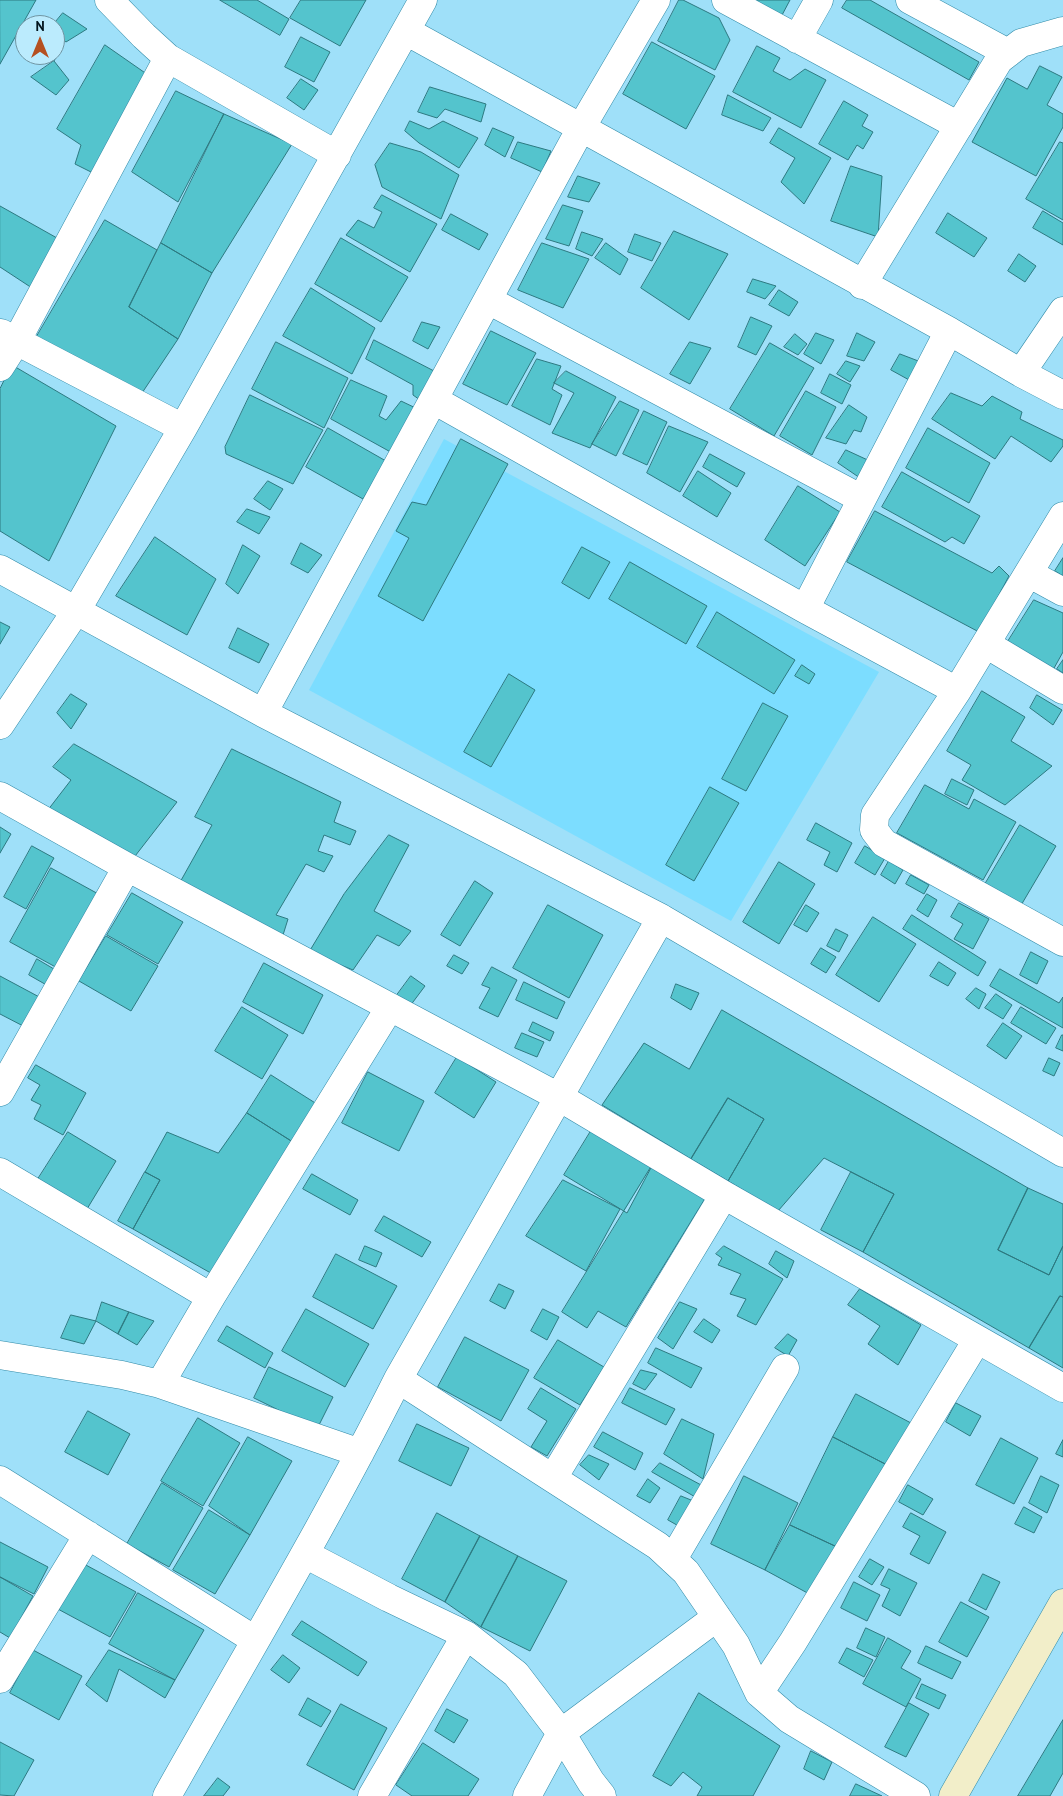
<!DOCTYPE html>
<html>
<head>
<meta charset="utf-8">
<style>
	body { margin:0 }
	#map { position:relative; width:1063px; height:1796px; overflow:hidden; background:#9fe0f9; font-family:"PT Sans",sans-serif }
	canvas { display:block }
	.north { position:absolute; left:15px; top:15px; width:50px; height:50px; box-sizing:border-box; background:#bbebfd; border:1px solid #7095a3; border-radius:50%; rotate:0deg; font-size:14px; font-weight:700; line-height:20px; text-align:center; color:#00131c }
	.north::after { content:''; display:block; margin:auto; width:18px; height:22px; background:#b55020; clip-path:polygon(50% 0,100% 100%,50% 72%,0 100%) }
</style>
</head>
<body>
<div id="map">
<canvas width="1063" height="1796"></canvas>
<div class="north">N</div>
</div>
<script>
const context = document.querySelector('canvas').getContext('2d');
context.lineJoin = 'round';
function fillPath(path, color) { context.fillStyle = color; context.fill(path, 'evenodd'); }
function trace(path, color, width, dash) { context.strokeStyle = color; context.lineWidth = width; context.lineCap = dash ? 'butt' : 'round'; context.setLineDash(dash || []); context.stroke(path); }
const built = new Path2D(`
	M444,439L879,672L731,921L309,690Z`);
const building = new Path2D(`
	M0,0H36L0,64Z
	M220,0H257L289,19L280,35Z
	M301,0H366L340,46L290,18Z
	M679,0H683L719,18L730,40L715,70L658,41Z
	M748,0H790L781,17Z
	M847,0H870L979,62L969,80L842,8Z
	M63,13L87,29L66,42L55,34V25H53Z
	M301,37L330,52L314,82L285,67Z
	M652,42L715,76L686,129L623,94Z
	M55,44L61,47L54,61L41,55H55Z
	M105,45L151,77L97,175L75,164L81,145L57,129Z
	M757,46L780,58L773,71L790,80L805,69L826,80L801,128L733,92Z
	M54,61L69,80L56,95L31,77Z
	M1040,66L1062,77L1047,105L1063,114V127L1036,176L972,142L1007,78L1027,89Z
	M301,79L318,90L304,110L287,98Z
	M430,87L486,104L481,122L445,109L437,118L418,112Z
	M176,91L224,114L178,202L132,172Z
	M728,95L771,118L763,131L722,115Z
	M844,101L868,115L862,126L873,132L863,149L857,145L848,160L819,144Z
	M224,114L292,144L212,273L161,243Z
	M410,121L429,129L443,121L478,138L459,168L419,143L405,131Z
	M493,128L514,137L505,157L485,145Z
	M779,128L831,158L804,204L781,182L795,158L770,143Z
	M518,142L551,151L542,172L511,158Z
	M1060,142L1063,143V220L1026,199Z
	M390,143L421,152L459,175L441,219L382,187L375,165Z
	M851,166L882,176L878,237L831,221Z
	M578,176L600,183L589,202L568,197Z
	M382,195L437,224L410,272L346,235L358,220L374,228L382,212L374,208Z
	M563,205L583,211L569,246L546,239Z
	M0,206L57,238L32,288L0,267Z
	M1043,211L1063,223V245L1033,228Z
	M948,213L987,238L974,257L936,233Z
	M451,214L488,234L479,250L442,230Z
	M105,220L157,250L129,307L178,339L138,399L33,343Z
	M674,231L728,254L689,320L641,288Z
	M582,232L603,239L592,256L576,249Z
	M635,234L661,243L652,261L628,252Z
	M341,238L408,277L381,322L315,284Z
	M161,243L212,273L178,339L129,307Z
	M542,243L589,259L563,308L518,290Z
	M606,243L628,259L620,275L595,258Z
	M1019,254L1036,266L1025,282L1008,271Z
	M753,279L776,286L765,299L747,292Z
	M311,288L375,328L352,374L283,336Z
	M779,290L798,302L789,316L769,305Z
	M751,317L772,326L756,355L738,347Z
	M422,322L440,327L428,349L413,341Z
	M491,331L536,353L507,405L463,384Z
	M816,333L834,340L821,364L804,354Z
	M857,333L875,342L864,361L847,356Z
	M795,334L807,344L798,355L784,347Z
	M374,340L436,372L420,400L413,395V385L366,359Z
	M276,342L348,378L324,428L252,389Z
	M690,342L711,348L690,384L670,374Z
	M770,343L814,368L774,436L730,409Z
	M900,354L921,362L911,381L891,370Z
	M537,359L561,366L552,389L562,395L550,425L512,406Z
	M846,361L860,366L850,382L837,374Z
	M12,365L116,426L49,561L0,531V389Z
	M566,371L616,397L590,448L552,433L574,393L554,383Z
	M830,374L851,385L842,404L821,393Z
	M351,380L387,396L379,416L386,420L401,401L422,411L396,455L331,419Z
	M806,391L836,407L812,455L780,436Z
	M951,393L982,406L992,396L1022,412L1020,419L1063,440V446L1051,462L1011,436L995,459L932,419Z
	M250,395L323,430L293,484L226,454L225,447Z
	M620,401L639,410L616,456L592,444Z
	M849,405L867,417L861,432L854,430L846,444L826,438Z
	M644,411L667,422L647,465L623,454Z
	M669,426L708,442L680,492L647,473Z
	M328,428L386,461L363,499L306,467Z
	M928,428L990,463L969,503L906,468Z
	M461,439L508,464L423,621L378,596L409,538L396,531L412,502L426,505Z
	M846,450L872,462L860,478L838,463Z
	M710,454L745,473L737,487L703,467Z
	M698,471L731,493L717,517L683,496Z
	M902,472L980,516L964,544L952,537L945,542L882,507Z
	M268,481L283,489L270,510L254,499Z
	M798,486L840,512L805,566L765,540Z
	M247,509L270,517L259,534L237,522Z
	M875,511L992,573L999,566L1009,576L979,632L847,562Z
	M155,537L216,579L187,635L116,596Z
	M301,543L322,555L308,573L291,564Z
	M243,545L260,556L238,594L226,584Z
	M582,547L610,562L589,599L562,583Z
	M1063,558V576L1055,571Z
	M630,562L707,606L686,644L609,599Z
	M1034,600L1063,613V652L1053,670L1007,643Z
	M717,612L795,660L774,694L697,647Z
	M0,622L10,627L0,644Z
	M238,628L269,644L259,663L229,648Z
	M1063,660V673L1057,669Z
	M802,665L815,674L809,684L795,676Z
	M509,674L535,690L491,767L464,752Z
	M982,691L1025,717L1011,741L1052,766L1005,805L962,780L971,765L947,751Z
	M71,694L87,704L71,729L57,713Z
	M1037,695L1062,710L1053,725L1030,708Z
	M763,703L788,716L746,791L722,779Z
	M74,744L177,802L132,860L44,815L71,780L53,767Z
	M232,749L341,802L334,822L356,831L350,845L324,835L318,851L333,856L324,872L306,864L276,915L288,919L283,935L179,884L212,825L195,817Z
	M952,779L974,790L967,805L945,794Z
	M925,785L969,809L974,799L1016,822L983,880L897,833Z
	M710,787L739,803L694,881L666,865Z
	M816,823L852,843L837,872L824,865L830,852L807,840Z
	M1020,825L1056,846L1020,907L984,886Z
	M0,827L11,834L0,853Z
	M389,835L409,845L374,911L411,931L399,946L377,935L353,970L309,952L344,894Z
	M32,846L54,858L26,909L4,897Z
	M865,846L885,858L875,875L855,863Z
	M889,861L903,870L895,884L881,875Z
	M779,862L815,884L779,944L743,922Z
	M51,868L102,896L61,970L10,942Z
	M911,875L929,885L924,894L906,884Z
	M475,881L493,893L460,946L441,935Z
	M132,893L183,922L158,964L107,935Z
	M927,894L937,900L928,917L917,910Z
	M959,903L989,919L973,949L954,939L963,924L951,917Z
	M548,905L603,935L569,998L513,968Z
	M806,905L819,913L807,932L794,925Z
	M912,915L986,962L978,976L903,929Z
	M873,917L916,944L879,1002L836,975Z
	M836,929L848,935L839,952L827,946Z
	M106,936L158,966L131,1011L79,981Z
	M821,948L836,957L826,973L811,964Z
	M1031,952L1048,961L1037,984L1020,975Z
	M454,955L469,963L462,974L447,966Z
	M37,959L59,972L50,987L29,975Z
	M939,962L956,973L948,986L930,976Z
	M264,963L323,995L303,1034L243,1002Z
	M492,967L517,980L498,1017L479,1008L490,988L482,985Z
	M1000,969L1059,1003L1063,997V1028L990,986Z
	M0,976L43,999L27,1028L0,1014Z
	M411,976L425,986L410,1006L397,995Z
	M524,982L565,1002L557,1019L516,1000Z
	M676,984L699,993L691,1010L671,998Z
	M976,988L986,994L979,1009L966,999Z
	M996,994L1012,1005L1003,1019L985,1008Z
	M242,1007L288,1035L262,1079L215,1051Z
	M1021,1007L1056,1028L1046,1044L1011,1023Z
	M722,1010L1028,1188L998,1250L1049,1275L1063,1246V1297L1060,1296L1029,1348L863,1252L894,1194L824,1158L778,1211L728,1181L764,1119L728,1098L691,1159L602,1105L644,1043L689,1069Z
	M533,1022L554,1032L550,1041L529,1031Z
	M1003,1023L1022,1036L1006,1059L987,1046Z
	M522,1033L544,1042L537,1057L515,1048Z
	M1062,1035H1063V1051L1056,1048Z
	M457,1057L496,1082L474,1118L435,1093Z
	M1049,1058L1060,1063L1054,1076L1043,1071Z
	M36,1065L86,1093L63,1135L34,1119L41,1105L31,1100L40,1085L28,1078Z
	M368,1072L424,1101L399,1151L342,1123Z
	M271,1075L320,1106L296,1144L247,1113Z
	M728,1098L764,1119L728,1181L691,1159Z
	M247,1113L296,1144L216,1276L133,1229L160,1180L145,1172L167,1132L218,1153Z
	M591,1131L653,1164L627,1213L564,1175Z
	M68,1132L116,1161L87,1209L38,1179Z
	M653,1164L706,1197L626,1327L598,1311L587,1328L562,1312Z
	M145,1172L160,1180L133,1229L118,1221Z
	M851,1172L894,1194L863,1252L821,1230Z
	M312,1174L358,1200L350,1215L303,1189Z
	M563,1180L620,1209L586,1271L526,1236Z
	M1028,1188L1063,1204V1246L1049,1275L998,1250Z
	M384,1216L431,1242L422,1257L375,1231Z
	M365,1246L382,1253L376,1267L359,1260Z
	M724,1246L783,1279L756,1325L737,1316L746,1299L730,1294L741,1274L718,1265L722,1258L716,1254Z
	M776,1251L794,1261L787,1278L769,1264Z
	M336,1254L397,1286L373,1329L313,1297Z
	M499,1284L514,1291L505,1309L490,1301Z
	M860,1289L921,1325L898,1365L868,1344L880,1326L848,1305Z
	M1060,1296L1063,1297V1368L1029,1348Z
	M102,1302L129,1312L118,1334L96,1321Z
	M680,1302L697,1309L673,1349L658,1338Z
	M306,1309L369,1344L345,1387L282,1351Z
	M543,1309L559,1317L547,1340L531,1331Z
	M129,1312L154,1321L137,1345L118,1334Z
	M71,1315L96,1321L84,1344L61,1338Z
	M704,1319L720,1330L712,1343L694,1332Z
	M227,1326L273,1353L265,1368L218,1341Z
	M788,1334L797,1340L788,1356L775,1348Z
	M465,1337L529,1370L501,1421L438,1387Z
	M558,1340L604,1367L580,1405L534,1378Z
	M656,1348L702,1368L691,1388L648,1363Z
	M269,1367L333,1397L317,1429L254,1398Z
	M641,1370L657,1374L645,1390L633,1384Z
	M541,1388L576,1409L547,1456L531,1447L547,1421L528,1409Z
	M630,1388L675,1409L666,1425L622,1403Z
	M856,1394L911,1423L889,1466L833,1437Z
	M956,1403L981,1416L970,1436L946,1422Z
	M88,1411L130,1434L108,1475L65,1452Z
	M198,1418L240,1443L203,1506L161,1481Z
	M682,1419L714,1434L703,1479L664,1454Z
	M417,1424L469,1448L451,1486L399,1461Z
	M603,1432L643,1453L635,1470L594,1447Z
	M248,1437L292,1461L250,1535L209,1506Z
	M833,1437L889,1466L837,1547L790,1525Z
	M1001,1438L1038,1458L1014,1504L976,1485Z
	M1063,1440V1457L1056,1454Z
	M589,1455L609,1464L599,1480L580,1465Z
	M660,1463L703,1486L697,1498L652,1472Z
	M744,1476L798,1503L765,1570L711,1544Z
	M1041,1476L1059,1485L1047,1513L1029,1503Z
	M648,1479L660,1488L650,1503L637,1496Z
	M162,1483L203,1508L169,1567L127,1544Z
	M908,1485L933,1499L923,1515L899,1502Z
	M681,1496L696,1502L682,1528L668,1520Z
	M1024,1507L1042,1517L1034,1533L1015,1524Z
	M209,1510L250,1535L215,1594L173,1570Z
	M437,1513L480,1536L445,1602L402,1579Z
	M911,1513L946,1532L929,1564L910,1554L920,1536L903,1527Z
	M790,1525L837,1547L813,1596L765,1570Z
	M480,1536L518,1556L481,1627L445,1602Z
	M0,1542L48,1567L34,1594L0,1577Z
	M518,1556L567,1581L530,1651L481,1627Z
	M870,1559L884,1567L872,1585L859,1577Z
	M84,1564L136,1592L110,1637L56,1608Z
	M889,1569L917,1583L900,1616L882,1606L890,1589L881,1585Z
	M983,1574L1000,1582L986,1610L969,1601Z
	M0,1577L33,1596L10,1638L0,1632Z
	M854,1582L880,1595L867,1621L841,1608Z
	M138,1593L204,1630L175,1680L109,1644Z
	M961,1602L989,1617L967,1657L939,1642Z
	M302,1621L367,1662L358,1676L292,1635Z
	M866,1628L885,1637L876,1657L857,1648Z
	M888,1638L911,1651L901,1668L921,1679L906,1707L863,1684Z
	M926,1646L961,1662L952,1679L918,1663Z
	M847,1648L873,1660L864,1677L839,1663Z
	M33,1650L82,1676L59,1720L10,1693Z
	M109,1650L175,1680L165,1698L119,1669L107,1702L86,1685Z
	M283,1655L300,1668L289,1683L271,1670Z
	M922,1684L946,1695L939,1709L916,1698Z
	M699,1693L780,1746L753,1796H697L702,1787L683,1772L671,1786L653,1776Z
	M308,1698L331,1711L321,1727L299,1715Z
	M909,1703L929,1714L906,1757L885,1747Z
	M341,1704L387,1728L354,1790L307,1765Z
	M447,1709L468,1720L454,1743L435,1731Z
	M1063,1720V1773L1050,1796H1018Z
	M0,1742L34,1760L14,1796L0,1795Z
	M423,1743L479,1779L468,1796H412L396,1785Z
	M811,1751L832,1762L824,1780L804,1769Z
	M218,1778L230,1787L223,1796H204Z
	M856,1784L882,1796H850Z`);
const street = new Path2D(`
	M109,0L144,36L168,58L337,155
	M726,0L959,126
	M910,0L1008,53
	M406,31L949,331L1021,373L1063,395
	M797,39L819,0
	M862,285L999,60L1021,43L1063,31
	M488,300L862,499
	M1,333L183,428
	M0,367L16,342L168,58
	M1021,373L1063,311
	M434,400L805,609L957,691
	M1063,516L957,691L875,815L874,830L884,843L1063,942
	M0,569L263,713L661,918L1063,1153
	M1030,574L1063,592
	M805,609L949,331
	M986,644L1063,690
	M263,713L581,128L656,0
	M0,725L76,611L183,428L423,0
	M0,796L127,867L559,1097L724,1195L1063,1388
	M0,1092L127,867
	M0,1172L211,1297
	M0,1355L122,1375L160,1384L360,1453
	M398,1379L658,1546L686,1572L736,1645L759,1693L789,1719L916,1796
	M160,1384L211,1297L390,1007
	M553,1478L724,1195
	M0,1480L255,1640
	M305,1554L389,1598L466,1635L516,1674L561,1733L591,1782L602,1796
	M673,1559L785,1368
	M0,1679L88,1535
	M759,1693L793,1642L977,1340
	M167,1796C245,1657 327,1521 398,1379L661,918
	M372,1796L466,1635
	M527,1796L561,1733L717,1617`);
const secondary = new Path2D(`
	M953,1796L1063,1603`);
fillPath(built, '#7cddff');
fillPath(building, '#54c4cd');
trace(building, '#2d7980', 1);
trace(street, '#318aa7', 29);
trace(secondary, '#318aa7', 29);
trace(street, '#fff', 28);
trace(secondary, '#f2eec9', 28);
</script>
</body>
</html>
